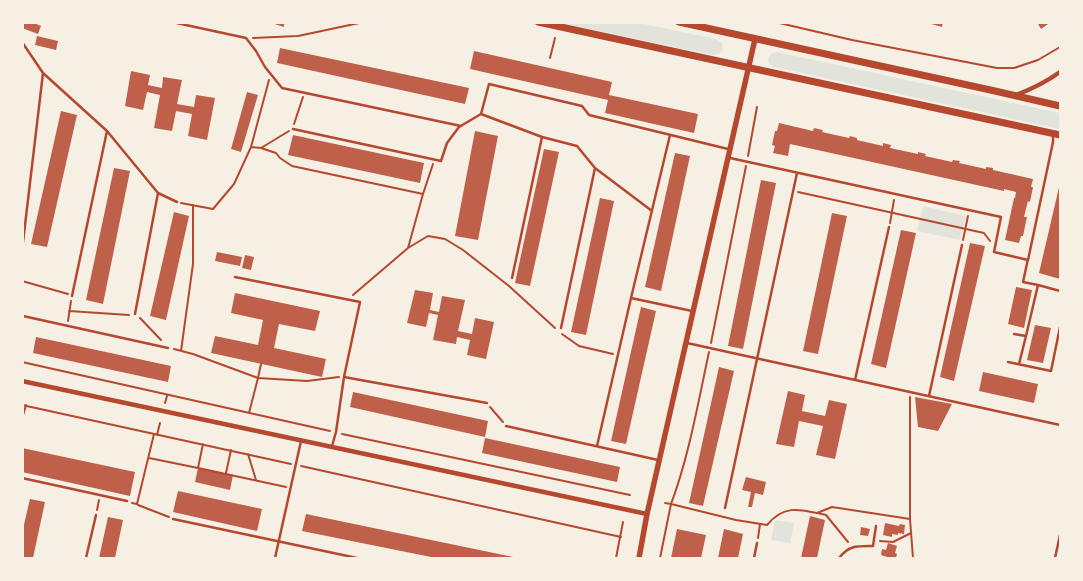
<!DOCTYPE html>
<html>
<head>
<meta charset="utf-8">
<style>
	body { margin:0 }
	#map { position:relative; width:1083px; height:581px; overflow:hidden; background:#f6efe4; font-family:Roboto,sans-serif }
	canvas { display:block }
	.frame { position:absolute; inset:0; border:24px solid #f6efe4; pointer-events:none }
</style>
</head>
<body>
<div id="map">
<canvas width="1083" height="581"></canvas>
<div class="frame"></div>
</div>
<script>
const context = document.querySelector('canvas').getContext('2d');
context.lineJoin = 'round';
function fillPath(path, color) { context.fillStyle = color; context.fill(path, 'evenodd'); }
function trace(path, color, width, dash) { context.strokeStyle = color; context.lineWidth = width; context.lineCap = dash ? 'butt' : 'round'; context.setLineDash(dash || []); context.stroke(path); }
const green = new Path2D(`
	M568,23H639L716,39L722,43L723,50L719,54L713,55L570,25Z
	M777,52L1060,113V129L774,67L769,64L768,59L771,54Z
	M923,206L966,216L960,240L917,231Z
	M775,520L794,523L790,543L771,540Z`);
const building = new Path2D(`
	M24,22H32L41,26L38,34L22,28Z
	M268,22H284V27Z
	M924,22H943L942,27Z
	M1037,22H1051L1041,29Z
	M37,36L58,41L56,50L35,45Z
	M280,48L469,88L465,104L277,63Z
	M474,51L612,82L609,95L698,114L694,133L605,113L608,100L470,69Z
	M131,71L150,75L148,85L162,88L163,77L182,80L177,104L194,107L196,95L215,98L207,140L188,136L192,114L176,111L172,131L154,128L160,95L147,92L143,110L125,106Z
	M247,92L258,95L241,152L231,149Z
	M61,111L77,115L47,247L31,244Z
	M779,123L813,131L814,128L823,130L822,132L849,138L850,136L857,138V140L883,146V143L891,145L890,148L918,154V152L926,154L925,156L952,162L953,160L960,161L959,163L986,169V167L993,168V170L1033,179L1031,187H1033L1030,202L1028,201L1024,217H1027L1023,236H1021L1019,243L1005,240L1014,198H1015L1016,192L1004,189V191L790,144L788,156L773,153L775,146L772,145L775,131H777Z
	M475,131L498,136L478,240L455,236Z
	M293,135L424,163L420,183L288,155Z
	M544,149L559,152L530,286L515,283Z
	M675,153L690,156L661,291L645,287Z
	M114,168L130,171L103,304L86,300Z
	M761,180L776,183L743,349L728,346Z
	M1060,183V279L1039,273Z
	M600,198L614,201L586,335L571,332Z
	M174,212L189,216L166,320L150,316Z
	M832,213L847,216L818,354L803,351Z
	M901,230L916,233L886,368L871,364Z
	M970,243L985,246L954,381L940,377Z
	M217,252L242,257L240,266L215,261Z
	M245,255L254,257L251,270L242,268Z
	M1016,287L1032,290L1024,328L1008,324Z
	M415,290L433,293L430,310L439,312L442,296L465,300L458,331L472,334L475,318L494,322L486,359L467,355L470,340L457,337L456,344L433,340L438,315L429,313L426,327L407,323Z
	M235,293L320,311L315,331L279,324L274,348L326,359L322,377L211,353L215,336L258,345L263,320L231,313Z
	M641,307L656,311L626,444L611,441Z
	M1035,325L1051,328L1043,363L1027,360Z
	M36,337L171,366L168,382L33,353Z
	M719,367L734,371L703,506L689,503Z
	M983,372L1038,384L1034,403L979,391Z
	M788,391L805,395L802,411L825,416L829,400L847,404L835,459L816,455L823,426L799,421L794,447L776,444Z
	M353,392L488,421L485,437L350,407Z
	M915,397L952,404L938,431L918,427Z
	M485,438L620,467L617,482L482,453Z
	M22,448L135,472L130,496L22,472Z
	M198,468L233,475L230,490L195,482Z
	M746,477L766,482L763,495L755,493L752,507H748L751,492L742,490Z
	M178,491L262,509L257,531L173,512Z
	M30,499L45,502L33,558H22V533Z
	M306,514L518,558H436L302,531Z
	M810,516L825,520L817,558H801Z
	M108,517L123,520L115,558H99Z
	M885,523L899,526L900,524L905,525L904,534L898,533V535L892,534V537L883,535Z
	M861,527L870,529L868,536L860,535Z
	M677,529L706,535L701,558H671Z
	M724,529L743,534L738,558H718Z
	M888,543L897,546L895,553L897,554L896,558H890L881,555L882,549L886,550Z`);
const path = new Path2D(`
	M775,22L852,40L997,68H1014L1038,60L1060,47
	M253,38L298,36L364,22
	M550,58L555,38
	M269,80L251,147L261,148L276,153L280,158L292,166L423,194
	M294,124L303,97
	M261,148L289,131
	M748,156L757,107
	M798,192L984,233L990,241
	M181,203L213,209L234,184L251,147
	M890,223L894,200
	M963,240L968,216
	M408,248L428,236L445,239L463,250L509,286L555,328
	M22,281L68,294
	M353,295L408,248L423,194L433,164
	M69,311L129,315
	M140,318L161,340
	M68,321L71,301
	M562,334L579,346L613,354
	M711,343L746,166
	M174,349L193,354L258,378L249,413
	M181,351L193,264V205
	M709,352C698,403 689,456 671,504L736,520L767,525C785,503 802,510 826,515L848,542
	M22,362L330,431
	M261,364L258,378L307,381L339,377
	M910,397V519L913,558
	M165,403L167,396
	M22,405L291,464
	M490,407L503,422
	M22,419L26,405
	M342,434L630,495
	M157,435L160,423
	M248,454L256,480
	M149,458L198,468L203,444
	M301,466L621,537
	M198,468L286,487
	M226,473L231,450
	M132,503L137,504L154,434
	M138,505L169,517
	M97,510L99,500
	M817,513L832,507L910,519
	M758,538L760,524
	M880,541L893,542L911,533
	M616,558L623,522
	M660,558L671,504L665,503`);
const service = new Path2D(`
	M172,22L246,38L256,51L265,67L282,88L461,126
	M22,42L43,73L107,131L158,193L177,202
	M481,114L542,137
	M293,129L441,161L447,143L459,127L481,114L489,84L582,106L589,115L728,149
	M730,158L1001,217L994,252L1028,260L1053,142V135
	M23,242L43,73
	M1028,259L1023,282L1038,285
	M235,277L360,302L344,377
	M512,278L542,137L577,146L595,168
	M72,296L107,131
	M631,298L692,311
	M135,314L158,193
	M23,316L168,348
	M561,328L595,168L652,211
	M1014,334L1026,336L1019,364
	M1026,336L1038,285L1060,291
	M687,343L1060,425
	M1008,362L1051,371L1060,327
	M855,380L889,227
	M929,396L962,245
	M506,426L658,460
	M332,446L336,432L344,377L487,403
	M597,446L631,298L670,135
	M22,478L127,501
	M725,508L797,173
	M173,519L357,558
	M86,558L96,515
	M275,558L301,441
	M754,558L757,543
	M839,558C849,545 857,546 873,546L876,526
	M1055,558L1060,535`);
const minor = new Path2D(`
	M1016,95C1032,89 1046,82 1060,72
	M22,381L647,514`);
const tertiary = new Path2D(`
	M639,558L647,514L755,39`);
const primary = new Path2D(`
	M538,22L1060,135
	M679,22L995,91L1060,106`);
fillPath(green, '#e2e4dc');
fillPath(building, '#bf614a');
trace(path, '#b5482f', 2);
trace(service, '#b5482f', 2.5);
trace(minor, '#b5482f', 4.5);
trace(tertiary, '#b5482f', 5.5);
trace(primary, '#b5482f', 7);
</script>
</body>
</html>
